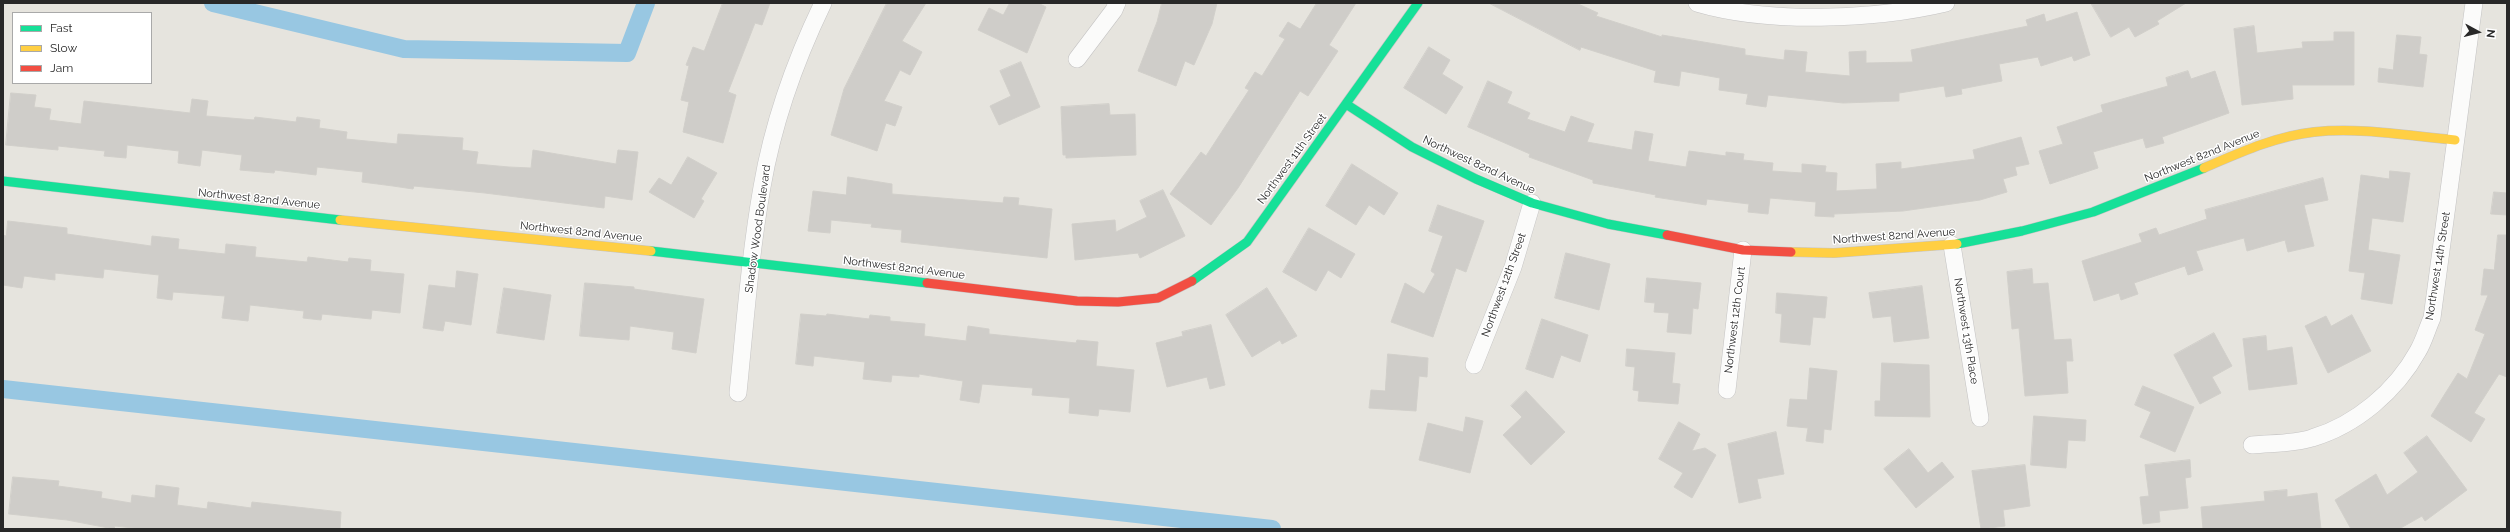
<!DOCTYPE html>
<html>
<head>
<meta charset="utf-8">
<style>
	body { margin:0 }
	#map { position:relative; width:2510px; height:532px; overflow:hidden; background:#e6e4de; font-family:Raleway,sans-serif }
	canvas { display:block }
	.frame { position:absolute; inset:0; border:4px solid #282828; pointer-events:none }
	.legend { position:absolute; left:12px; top:12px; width:140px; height:72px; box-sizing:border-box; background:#fff; border:1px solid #a9a9a9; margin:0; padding:5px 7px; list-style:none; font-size:12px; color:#282828 }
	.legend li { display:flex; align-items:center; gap:8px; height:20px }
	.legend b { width:20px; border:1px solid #a9a9a9 }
	.north { position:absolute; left:2458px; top:12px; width:40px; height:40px; -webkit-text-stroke:3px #fff; paint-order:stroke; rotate:97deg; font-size:11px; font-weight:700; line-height:16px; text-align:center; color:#282828 }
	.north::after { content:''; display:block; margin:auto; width:14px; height:18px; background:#282828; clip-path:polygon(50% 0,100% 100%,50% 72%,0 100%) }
</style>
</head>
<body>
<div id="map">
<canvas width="2510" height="532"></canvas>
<div class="frame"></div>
<ul class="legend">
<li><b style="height:5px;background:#16e098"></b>Fast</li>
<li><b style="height:5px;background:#ffcf43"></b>Slow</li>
<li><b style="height:5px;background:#f24e42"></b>Jam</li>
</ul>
<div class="north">N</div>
</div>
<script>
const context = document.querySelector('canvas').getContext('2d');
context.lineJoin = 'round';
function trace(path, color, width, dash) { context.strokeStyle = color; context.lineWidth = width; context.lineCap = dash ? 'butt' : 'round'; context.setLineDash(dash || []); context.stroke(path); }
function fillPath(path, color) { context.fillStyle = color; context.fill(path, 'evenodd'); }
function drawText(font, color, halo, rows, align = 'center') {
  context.font = font + ' Raleway,sans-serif'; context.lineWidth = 3; context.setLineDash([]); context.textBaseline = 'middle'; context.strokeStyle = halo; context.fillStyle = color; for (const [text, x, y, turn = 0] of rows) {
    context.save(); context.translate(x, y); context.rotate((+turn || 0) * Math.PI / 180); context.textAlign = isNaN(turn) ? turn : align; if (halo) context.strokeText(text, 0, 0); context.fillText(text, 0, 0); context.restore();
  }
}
const canal = new Path2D(`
	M213,3L404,49L627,53L646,3
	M3,389L1272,529`);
const building = new Path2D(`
	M723,3H770L762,25L755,23L728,92L736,95L723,143L683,132L689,102L681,100L689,66L686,65L693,47L704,51Z
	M887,3H926L902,41L922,52L910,75L900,70L884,101L902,107L895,126L886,123L877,151L831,135L844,89Z
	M1010,3H1038L1046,7L1027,53L978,30L989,8L1003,15Z
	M1162,3H1217L1212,24L1194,65L1185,61L1176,86L1138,71L1157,22Z
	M1317,3H1356L1329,45L1338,51L1308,96L1300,91L1238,188L1211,225L1170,194L1201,152L1206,156L1249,90L1245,88L1255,72L1262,76L1285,39L1279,36L1288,22L1300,29Z
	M1489,3H1576L1598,13L1596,16L1662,37V35L1745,49V55L1784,60L1785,50L1807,52L1805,72L1850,76L1849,52L1866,51V63L1913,62L1911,50L2028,26L2026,20L2044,14L2046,22L2077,12L2090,55L2074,61L2072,56L2041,66L2038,57L1999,64L2002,81L1961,89L1962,94L1946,97L1944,86L1899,93V101L1843,103L1768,95L1766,107L1746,104L1748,94L1719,90L1720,78L1681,71L1679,86L1654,82L1656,71L1581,47L1580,50Z
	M2091,3H2186L2157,21L2159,24L2135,37L2129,27L2111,37Z
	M2254,26L2257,53L2303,48L2302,42L2334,41V32H2354V85H2292L2293,99L2242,105L2234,29Z
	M2397,35L2421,37L2419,54L2427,55L2423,87L2378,82L2379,68L2393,70Z
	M1429,47L1450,60L1442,74L1463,87L1446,114L1404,88Z
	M1021,62L1040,107L999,125L990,106L1011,96L1000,71Z
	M2188,71L2191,79L2215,71L2229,113L2162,137L2164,143L2146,148L2143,138L2093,152L2098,168L2050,184L2039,151L2063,144L2057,127L2103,112L2101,105L2168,86L2166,78Z
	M1488,81L1512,92L1507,103L1530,113L1527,119L1565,132L1571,116L1594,124L1587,142L1632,150L1635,131L1653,134L1648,161L1686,167L1689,151L1726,156V152L1744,154L1743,160L1773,163L1772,171L1802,173V164L1826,166L1825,172L1837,173L1836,191L1877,189L1876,164L1901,162V169L1975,159L1973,150L2021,137L2029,164L2015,167L2017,175L2003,179L2007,192L1980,200L1903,211L1834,214V217L1815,216L1816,202L1770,198L1768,214L1748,212L1749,204L1707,199L1706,205L1655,197L1656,195L1593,183V180L1529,157L1530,154L1468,127Z
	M11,93L36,95L34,107L51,109L49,120L81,124L84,101L190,113L192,99L208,101L206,116L254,120L255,117L296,122L297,117L320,120L319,128L347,132L346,139L397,144L398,134L463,138L462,150L478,152L476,164L509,167L531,168L533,150L616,164L618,150L638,152L632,200L605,196L604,208L485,193L414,186L413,189L393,186L362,182L363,172L317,167L316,175L275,170L274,173L240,170L242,155L202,150L200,166L178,163L179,151L127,145L126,158L104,156L105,151L58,146V150L6,145Z
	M1109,104L1110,115L1135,114L1136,155L1066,158V155H1063L1061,107Z
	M688,157L717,173L701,199L704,201L694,218L649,192L659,178L671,185Z
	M1352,164L1398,193L1384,215L1369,205L1356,225L1326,206Z
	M2390,171L2410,173L2403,222L2372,218L2368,250L2400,255L2392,304L2361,299L2365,273L2349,271L2361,175L2389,179Z
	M848,177L892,184V194L1003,203L1004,197L1019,198L1018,205L1052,209L1047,258L901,242L902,230L871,227L872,224L831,220L830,233L808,231L813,191L846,195Z
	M2323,178L2328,200L2304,205L2314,246L2288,252L2285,240L2247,251L2244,238L2196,251L2203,270L2188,275L2185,266L2134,283L2138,294L2121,300L2119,293L2094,301L2082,261L2142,242L2139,234L2156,228L2159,235L2207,219L2205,210Z
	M1163,190L1185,236L1140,258L1138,253L1075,260L1072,224L1115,220L1116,232L1147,217L1140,201Z
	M2494,192L2507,193V215L2491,214Z
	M1438,205L1484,221L1466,272L1456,268L1433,337L1391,322L1405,283L1424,294L1435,274L1431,271L1443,236L1429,231Z
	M8,221L67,228V234L151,246L152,236L179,239L178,249L225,254L226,244L256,247L255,257L307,262L308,257L348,262L349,258L371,260L370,271L404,274L400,313L372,310L371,319L322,314L321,320L303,318L304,311L250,305L248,321L222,318L225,296L173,292L172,300L157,298L159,275L104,269L103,278L55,273V280L24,276L22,288L3,285V235L6,236Z
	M1309,228L1355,254L1341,278L1328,270L1316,291L1283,272Z
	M2498,235H2507V377L2499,374L2474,413L2485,419L2471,442L2431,416L2458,373L2467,379L2485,334L2475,330L2488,295H2481L2484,269L2494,270Z
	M1566,253L1610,264L1599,310L1555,298Z
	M2032,269L2033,284L2048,283L2054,340L2071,339L2073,361H2066L2068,393L2025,396L2019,328L2012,329L2007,272Z
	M457,271L478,274L471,325L445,321L443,331L423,328L429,285L455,288Z
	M1647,278L1701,283L1698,309L1693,308L1691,334L1667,332L1669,313L1654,312L1655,303L1645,302Z
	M585,283L634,287V289L704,299L696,353L672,349L674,332L630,326L629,340L580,336Z
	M1922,286L1929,338L1894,342L1891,316L1873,318L1869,293Z
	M504,288L551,295L544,340L497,333Z
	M1267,288L1297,336L1282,344L1280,340L1252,357L1226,315Z
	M1777,293L1827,297L1825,318L1813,317L1810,345L1780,342L1782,314L1776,313Z
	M801,314L826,316L827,314L869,319L870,315L890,317V321L925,324L924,336L966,341L968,326L989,329V334L1076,343L1077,340L1098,342L1096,366L1134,370L1130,412L1099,409L1098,416L1069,413L1070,398L1032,395L1033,388L982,384L979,403L960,400L963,381L919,374V377L892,375L891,382L863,379L865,362L814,356L813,366L796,364Z
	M2352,315L2371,351L2328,373L2305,326L2326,316L2331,326Z
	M1542,319L1588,335L1580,362L1561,355L1553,378L1526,369Z
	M1211,325L1225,385L1210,389L1207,377L1167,387L1156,343L1183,336L1182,332Z
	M2214,333L2232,366L2212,377L2221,393L2200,404L2174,355Z
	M2266,336L2267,351L2292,347L2297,384L2249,390L2243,339Z
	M1627,349L1675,353L1672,383L1680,384L1678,404L1638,401L1639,391L1633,390L1635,367L1626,366Z
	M1388,354L1428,358L1427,377L1419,376L1416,411L1369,408L1371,390L1385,391Z
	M1882,363L1929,365L1930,417L1875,416V401H1880Z
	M1810,368L1837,371L1831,430L1824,429L1823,443L1806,441L1808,428L1787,426L1790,399L1807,400Z
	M2143,386L2194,407L2175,452L2140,437L2151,412L2135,405Z
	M1526,391L1565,432L1531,465L1503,435L1522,417L1511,406Z
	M2034,416L2086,420L2085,441L2068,440L2066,468L2031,465Z
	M1466,417L1483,421L1470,473L1419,460L1428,423L1463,432Z
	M1679,422L1700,434L1692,451L1705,448L1716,455L1692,498L1674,487L1683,473L1659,459Z
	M1776,432L1784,474L1757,479L1761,498L1739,503L1728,444Z
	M2427,436L2467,490L2425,521L2422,516L2399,529H2351L2335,500L2376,474L2387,495L2418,472L2404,453Z
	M1909,449L1928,473L1942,462L1954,477L1916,508L1884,469Z
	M2190,460L2191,477L2185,478L2188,508L2159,511L2160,522L2143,524L2140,497L2149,496L2145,465Z
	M2025,465L2030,506L2003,510L2005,526L1981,529L1972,471Z
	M13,477L59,481L58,486L102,492L101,498L131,503L132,495L155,498L156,485L179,488L177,505L207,509L208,502L251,508L252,502L341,512L340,529H143L115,526L114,529L67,520L9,514Z
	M2287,490V497L2317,493L2321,529H2203L2201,507L2265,501L2264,492Z`);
const street = new Path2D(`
	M1697,3C1768,24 1874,20 1946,3
	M1077,59L1114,10L1117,3
	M1952,245L1980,418
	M1474,365L1513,267L1532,203
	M1727,390L1743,250
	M738,393C745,324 750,255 762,187C773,123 795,61 823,3
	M2252,445C2271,443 2294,444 2312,438C2356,425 2396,391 2418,351C2424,341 2427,329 2432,318L2474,3`);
const fast = new Path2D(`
	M1346,104L1412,147L1476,179L1532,203L1608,224L1667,235
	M3,181L340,220
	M1957,244L2022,231L2093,212L2204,168
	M651,251L927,283
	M1192,281L1247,242L1418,3`);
const slow = new Path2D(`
	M2204,168C2239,153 2276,136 2314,132C2361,127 2409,136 2455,140
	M340,220L651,251
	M1791,252L1834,253L1957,244`);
const jam = new Path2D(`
	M1667,235L1743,250L1791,252
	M927,283L1077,301L1118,302L1158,298L1192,281`);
const streetNames = [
	["Northwest 82nd Avenue",2202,156,-22],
	["Northwest 11th Street",1292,159,-54],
	["Northwest 82nd Avenue",1479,165,25],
	["Northwest 82nd Avenue",259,199,6],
	["Shadow Wood Boulevard",758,229,-82],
	["Northwest 82nd Avenue",581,232,6],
	["Northwest 82nd Avenue",1894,236,-4],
	["Northwest 14th Street",2438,266,-81],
	["Northwest 82nd Avenue",904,268,7],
	["Northwest 12th Street",1504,285,-70],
	["Northwest 12th Court",1735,320,-83],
	["Northwest 13th Place",1966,331,81]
];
trace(canal, '#98c7e2', 18);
fillPath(building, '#cfcdc9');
trace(building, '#d1cfca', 1);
trace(street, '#c4c3c3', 18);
trace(fast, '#c4c3c3', 10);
trace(slow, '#c4c3c3', 10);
trace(jam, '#c4c3c3', 10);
trace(street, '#fbfbfa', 17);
trace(fast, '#16e098', 9);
trace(slow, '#ffcf43', 9);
trace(jam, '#f24e42', 9);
drawText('11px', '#282828', '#fff', streetNames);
</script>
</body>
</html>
